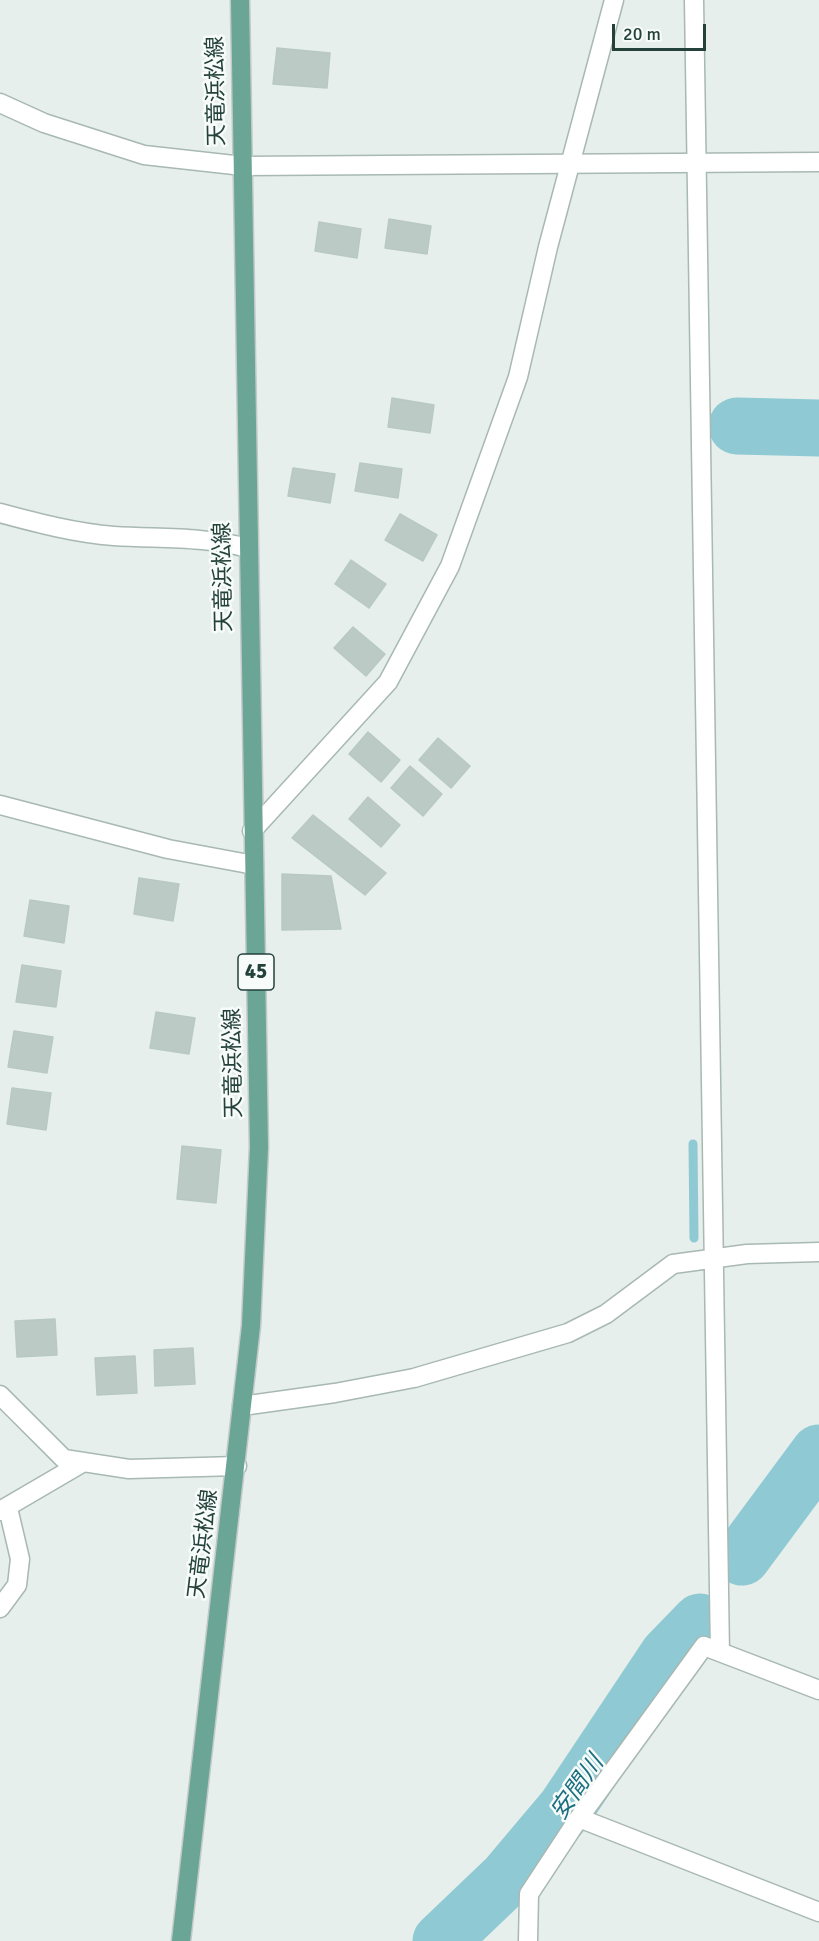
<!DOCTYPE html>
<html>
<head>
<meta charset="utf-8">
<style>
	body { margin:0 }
	#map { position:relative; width:819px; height:1941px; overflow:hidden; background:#e6efeb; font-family:Signika,sans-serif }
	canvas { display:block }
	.scale { position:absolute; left:612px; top:24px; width:94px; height:27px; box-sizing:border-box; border:3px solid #24423a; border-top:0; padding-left:8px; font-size:18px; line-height:21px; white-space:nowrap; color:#24423a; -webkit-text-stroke:4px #f7fbf9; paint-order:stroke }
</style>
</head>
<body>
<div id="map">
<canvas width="819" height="1941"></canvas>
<div class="scale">20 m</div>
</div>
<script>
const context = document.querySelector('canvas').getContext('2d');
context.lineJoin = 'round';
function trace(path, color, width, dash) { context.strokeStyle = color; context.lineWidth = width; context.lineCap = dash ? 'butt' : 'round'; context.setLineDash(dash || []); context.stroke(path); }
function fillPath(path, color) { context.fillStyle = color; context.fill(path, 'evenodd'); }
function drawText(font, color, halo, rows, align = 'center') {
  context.font = font + ' Signika,"Noto Sans JP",sans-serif'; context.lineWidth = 5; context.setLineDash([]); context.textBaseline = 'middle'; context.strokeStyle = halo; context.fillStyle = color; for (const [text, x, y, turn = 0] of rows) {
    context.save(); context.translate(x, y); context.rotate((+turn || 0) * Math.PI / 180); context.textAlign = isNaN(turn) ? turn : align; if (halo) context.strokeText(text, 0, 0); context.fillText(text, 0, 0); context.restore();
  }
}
const stream = new Path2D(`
	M693,1144L694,1238`);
const river = new Path2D(`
	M737,426L819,428
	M742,1557L819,1453
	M441,1941L507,1878L566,1808L668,1655L700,1622`);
const building = new Path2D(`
	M277,48L330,53L327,88L273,84Z
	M389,219L431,226L427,254L385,248Z
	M319,222L361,229L357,258L315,251Z
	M392,398L434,405L430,433L388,427Z
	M360,463L402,469L398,498L355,491Z
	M293,468L335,474L330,503L288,496Z
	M400,514L437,535L423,561L385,540Z
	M351,560L386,584L369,608L335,584Z
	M353,627L385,654L366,676L334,648Z
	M368,732L400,760L381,782L349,754Z
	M438,738L470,766L451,788L419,760Z
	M410,766L442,794L423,816L391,788Z
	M368,797L400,825L381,847L349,819Z
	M313,815L386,873L365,895L292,838Z
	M282,874L331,876L341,929L282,930Z
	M139,878L179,884L173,921L134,914Z
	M30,900L69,906L64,943L24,936Z
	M22,965L61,971L56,1007L16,1002Z
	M156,1012L195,1018L189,1054L150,1048Z
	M14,1031L53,1037L47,1073L8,1067Z
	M12,1088L51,1093L46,1130L7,1124Z
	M182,1146L221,1150L216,1203L177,1199Z
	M55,1319L57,1355L17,1357L15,1321Z
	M193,1348L195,1384L155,1386L154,1350Z
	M135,1356L137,1393L97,1395L95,1358Z`);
const minor = new Path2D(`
	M694,0L720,1652
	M0,513C37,523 75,533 114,536C161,539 201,536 248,548
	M0,805L168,849L254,865
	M252,831L388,682L450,566L518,377L548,247L614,0
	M242,1406L335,1393L414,1378L568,1333L606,1314L673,1264L747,1254L819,1252
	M0,1511L82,1463
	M0,1608L17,1585L20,1559L8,1508
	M579,1818L819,1912
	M528,1941L529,1894L579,1818L704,1646L819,1690`);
const tertiary = new Path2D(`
	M0,103L44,123L144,155L243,166L819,162
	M0,1395L64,1459L129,1469L237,1466`);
const primary = new Path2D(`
	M181,1941L251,1326L259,1147L240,0`);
const shields = [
	[256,972,36]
];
const shieldNames = [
	["45",256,972]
];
const streetNames = [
	["天竜浜松線",217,91,-91],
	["天竜浜松線",224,577,-91],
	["天竜浜松線",234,1063,-91],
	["天竜浜松線",204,1544,-83]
];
const waterNames = [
	["安間川",578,1788,-55]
];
trace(stream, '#8ec9d4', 9);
trace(river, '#8ec9d4', 57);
fillPath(building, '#bbcac4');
trace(building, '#b8c9c2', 1.5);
trace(minor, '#a8b8b2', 21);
trace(tertiary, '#a8b8b2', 21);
trace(primary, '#c2cac8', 21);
trace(minor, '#fff', 18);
trace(tertiary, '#fff', 18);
trace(primary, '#6aa596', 18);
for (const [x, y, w] of shields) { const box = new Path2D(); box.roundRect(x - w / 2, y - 18, w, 36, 4.5); context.fillStyle = '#f7fbf9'; context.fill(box); trace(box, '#24423a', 1.5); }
drawText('bold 21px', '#24423a', null, shieldNames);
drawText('22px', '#24423a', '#f7fbf9', streetNames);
drawText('italic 24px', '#1c6f80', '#f7fbf9', waterNames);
</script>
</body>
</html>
